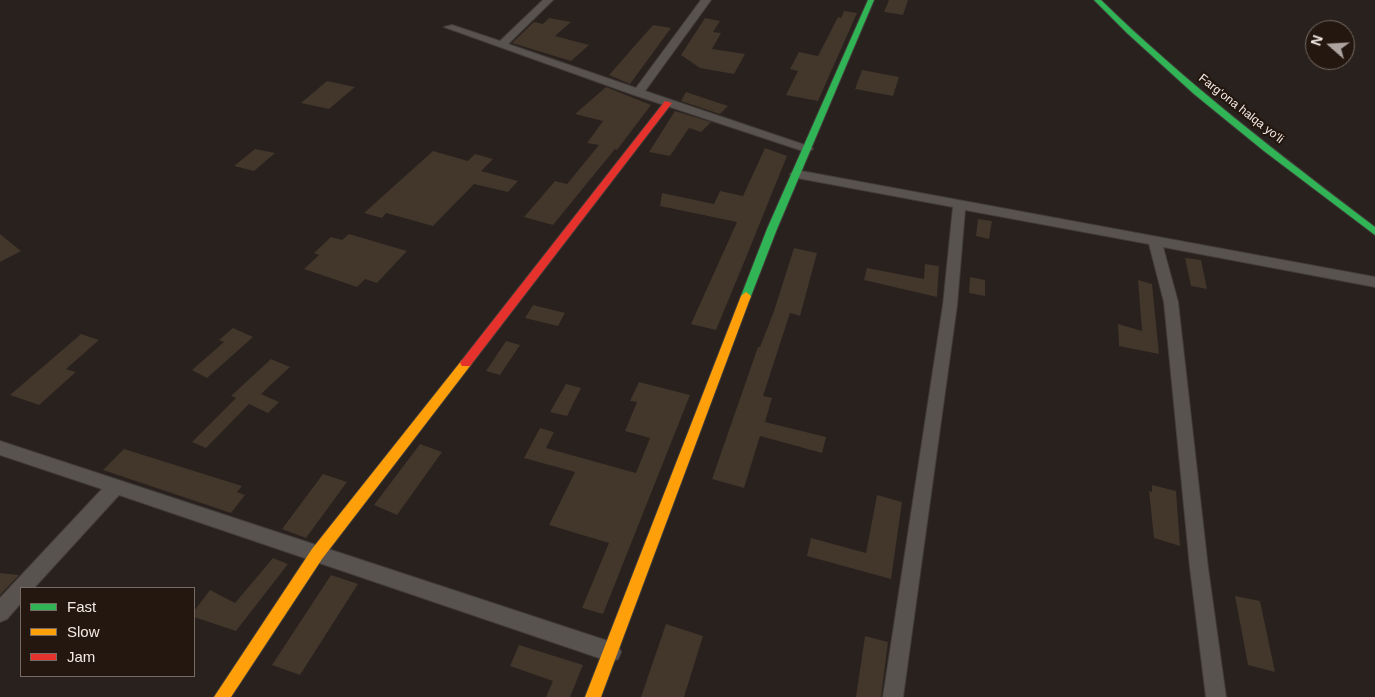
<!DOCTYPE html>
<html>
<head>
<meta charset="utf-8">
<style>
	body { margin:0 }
	#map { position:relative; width:1375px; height:697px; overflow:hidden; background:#28211d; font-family:Arial,sans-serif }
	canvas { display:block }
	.legend { position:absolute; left:20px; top:587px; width:175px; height:90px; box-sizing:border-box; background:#23170f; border:1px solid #776c65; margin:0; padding:6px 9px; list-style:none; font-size:15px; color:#f4ebe6 }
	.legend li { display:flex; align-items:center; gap:10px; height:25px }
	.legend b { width:25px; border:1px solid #776c65 }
	.north { position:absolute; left:1305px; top:20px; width:50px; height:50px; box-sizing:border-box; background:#23170f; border:1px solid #776c65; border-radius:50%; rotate:289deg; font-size:14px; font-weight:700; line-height:20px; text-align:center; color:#f4ebe6 }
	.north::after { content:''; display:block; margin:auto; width:18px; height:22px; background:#ada4a0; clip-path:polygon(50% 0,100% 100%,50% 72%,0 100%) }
</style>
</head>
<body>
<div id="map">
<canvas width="1375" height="697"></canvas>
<ul class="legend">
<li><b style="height:6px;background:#30b455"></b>Fast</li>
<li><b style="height:6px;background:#ff9f0a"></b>Slow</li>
<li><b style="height:6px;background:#e5322d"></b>Jam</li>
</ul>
<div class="north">N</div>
</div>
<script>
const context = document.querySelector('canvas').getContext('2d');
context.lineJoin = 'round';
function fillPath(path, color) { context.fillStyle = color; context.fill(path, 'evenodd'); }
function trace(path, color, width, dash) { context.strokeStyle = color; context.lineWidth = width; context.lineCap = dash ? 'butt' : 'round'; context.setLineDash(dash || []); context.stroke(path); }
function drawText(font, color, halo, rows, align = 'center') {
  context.font = font + ' Arial,sans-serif'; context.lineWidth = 4.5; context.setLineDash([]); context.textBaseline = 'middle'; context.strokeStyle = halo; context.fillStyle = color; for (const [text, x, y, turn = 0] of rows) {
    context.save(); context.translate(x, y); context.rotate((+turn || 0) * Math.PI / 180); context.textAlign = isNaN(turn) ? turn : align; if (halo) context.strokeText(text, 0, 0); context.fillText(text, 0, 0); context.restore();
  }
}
const building = new Path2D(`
	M889,0H908L903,15L884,12Z
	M844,11L857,13L818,101L786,95L798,71L790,69L799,52L818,56L838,17L841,18Z
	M549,18L571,22L555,36L589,45L571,61L512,43L534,22L543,24Z
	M705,18L720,21L713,32L721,33L712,49L745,54L734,74L700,68L681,55Z
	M653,25L671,28L630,84L609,75Z
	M862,70L899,77L893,96L855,89Z
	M327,81L355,87L329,109L301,103Z
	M606,87L651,105L617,150L615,149L553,225L524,217L555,181L567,184L599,145L587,143L603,121L575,114Z
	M686,92L728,106L720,114L681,101Z
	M675,111L711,122L701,132L689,128L670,156L649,152Z
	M765,148L787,156L745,260L716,330L691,324L737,222L660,206L662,193L714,204L720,191L743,196Z
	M255,149L275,153L254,171L234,166Z
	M433,151L468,161L475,154L493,159L481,171L518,181L508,192L474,184L433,226L386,213L382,218L364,213Z
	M978,219L992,221L989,239L976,236Z
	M0,234L21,251L0,262Z
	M349,234L407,251L377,283L365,279L357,287L304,269L319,255L314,253L331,237L342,240Z
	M794,248L817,253L800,316L790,313L763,396L772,398L765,422L826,437L822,453L760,436L744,488L712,479L758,347H760L774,311Z
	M1185,258L1201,260L1207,289L1191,286Z
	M925,264L939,266L937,297L864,280L867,268L924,279Z
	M970,277L985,280V296L969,293Z
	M1138,280L1152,284L1159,354L1119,346L1118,324L1142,331Z
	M533,305L565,313L558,326L525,318Z
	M233,328L253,337L207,378L192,370L224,342L219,340Z
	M81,334L99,340L66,369L76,372L39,405L10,395Z
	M506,341L520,345L500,375L486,371Z
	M271,359L290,367L261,394L279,402L268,413L249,404L206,448L192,442L236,398L231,396Z
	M639,382L690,395L603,614L582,608L609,543L549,525L575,472L524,458L540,428L554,432L546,448L636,473L650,438L625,431L637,402L630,401Z
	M566,384L581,388L567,416L550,412Z
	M420,444L442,452L397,515L374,505Z
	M124,449L242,486L237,492L245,495L231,513L103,470Z
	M323,474L347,482L306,538L282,529Z
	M1152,485L1176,491L1180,546L1154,538L1149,491L1152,492Z
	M877,495L902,502L891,579L807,556L811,538L866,553Z
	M273,558L288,564L236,631L194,617V611L210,590L235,603Z
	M0,573L19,575L0,595Z
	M331,575L358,584L300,675L272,665Z
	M1235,596L1260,601L1275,672L1248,665Z
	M666,624L703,636L684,697H641Z
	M865,636L888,642L881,697H856Z
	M519,645L583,665L570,697H546L553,681L510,666Z`);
const street = new Path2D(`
	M543,0H553L508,44L636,88L701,0H711L645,91L811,147L813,149L807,152L803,151L634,95L444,27L452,25L500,41Z
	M796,170L1375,277V287L1163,247L1178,302L1208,568L1226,697H1206L1190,568L1164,302L1149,244L965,210L957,305L903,697H883L943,305L953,207L792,177L790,174Z
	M0,441L611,642L618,645L621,652L618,659L611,662L119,495L34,588H21V603L7,619L0,622V598L102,489L0,455Z`);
const fast = new Path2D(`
	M868,0H874L777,229L751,296L750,299H742L741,296L767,229Z
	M1094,0H1101C1186,83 1280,155 1375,227V235L1264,151L1194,94L1127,33Z`);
const slow = new Path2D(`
	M746,292L751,296L601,697H585L741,296Z
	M466,359L470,360L472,363L470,366L322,559L231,697H214L312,549L462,360Z`);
const jam = new Path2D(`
	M665,101L672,103L470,366H462L460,363L462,360Z`);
const farStreetnames = [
	["Farg‘ona halqa yo‘li",1241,109,38]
];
fillPath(building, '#43362b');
trace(street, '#413c39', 2);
trace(fast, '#413c39', 2);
trace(slow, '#413c39', 2);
trace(jam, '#413c39', 2);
fillPath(street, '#595350');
fillPath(fast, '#30b455');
fillPath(slow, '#ff9f0a');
fillPath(jam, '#e5322d');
drawText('12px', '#f4ebe6', '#23170f', farStreetnames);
</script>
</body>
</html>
